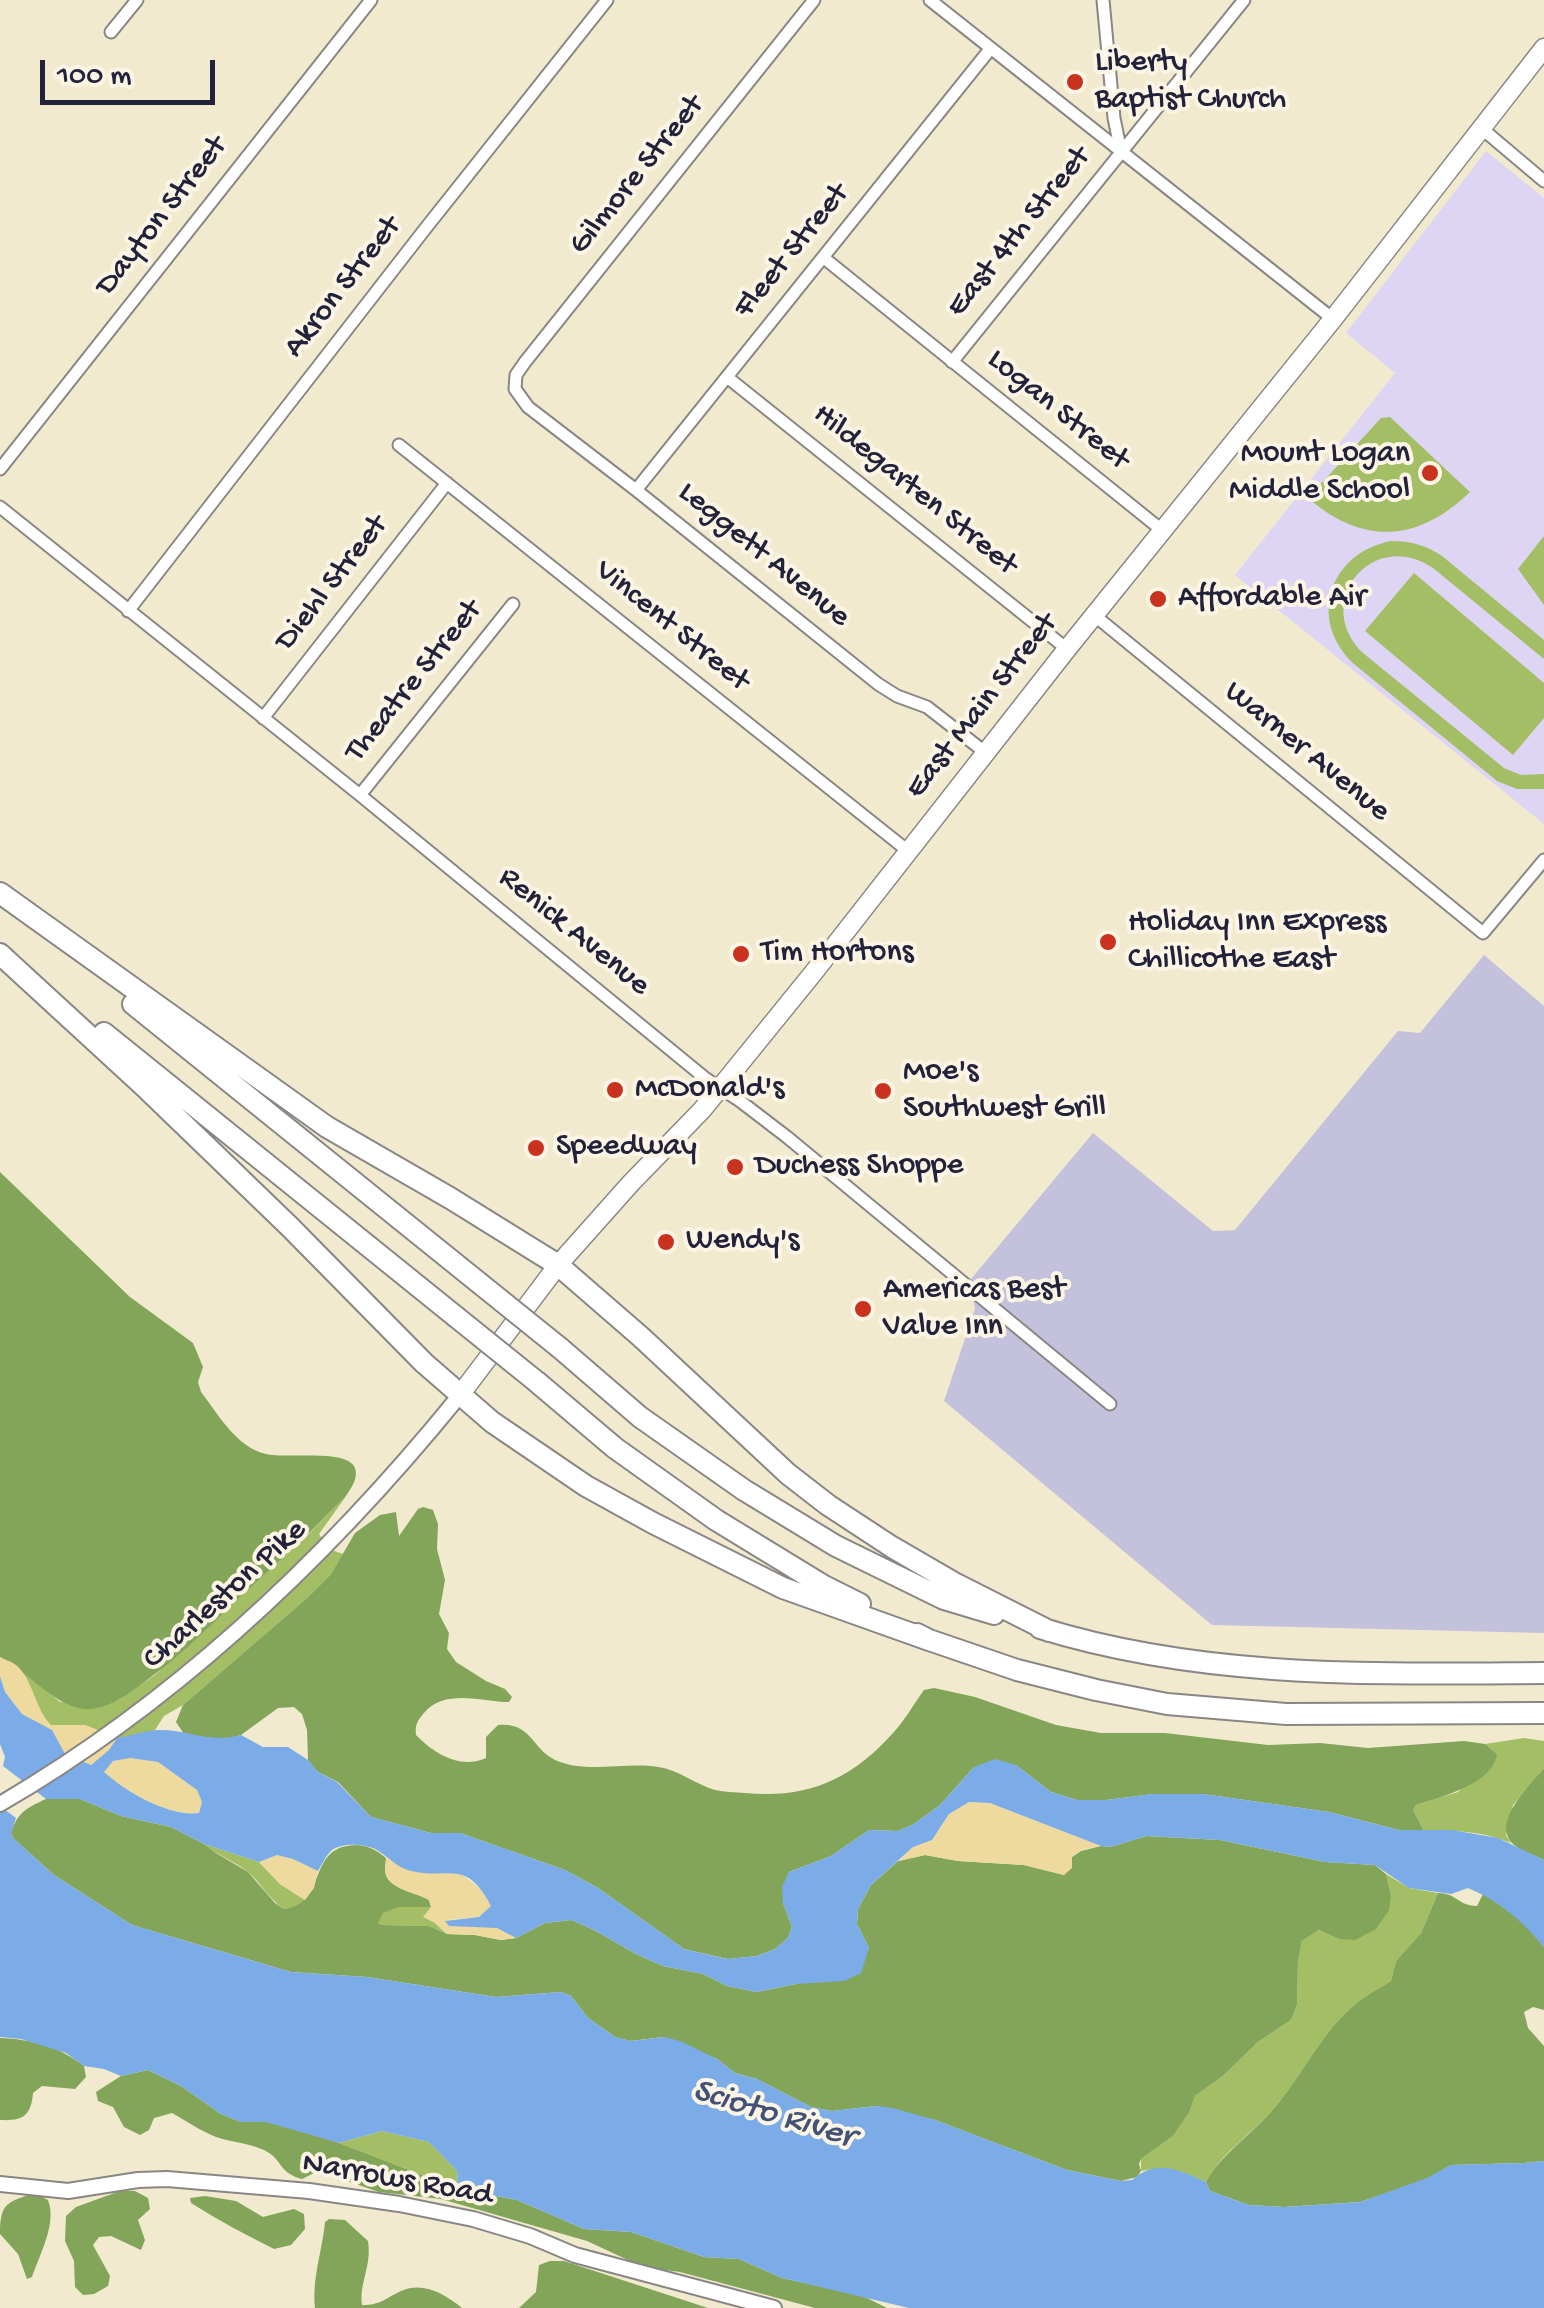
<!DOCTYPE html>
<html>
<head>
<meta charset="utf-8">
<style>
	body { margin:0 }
	#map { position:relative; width:1544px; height:2308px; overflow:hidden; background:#f1eacf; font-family:"Gochi Hand",sans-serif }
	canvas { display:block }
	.scale { position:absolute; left:40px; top:60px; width:175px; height:45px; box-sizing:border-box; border:5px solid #22223b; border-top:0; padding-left:12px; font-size:30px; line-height:35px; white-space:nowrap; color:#22223b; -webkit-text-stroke:8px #fcf5e5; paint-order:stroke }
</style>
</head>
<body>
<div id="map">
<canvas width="1544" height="2308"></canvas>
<div class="scale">100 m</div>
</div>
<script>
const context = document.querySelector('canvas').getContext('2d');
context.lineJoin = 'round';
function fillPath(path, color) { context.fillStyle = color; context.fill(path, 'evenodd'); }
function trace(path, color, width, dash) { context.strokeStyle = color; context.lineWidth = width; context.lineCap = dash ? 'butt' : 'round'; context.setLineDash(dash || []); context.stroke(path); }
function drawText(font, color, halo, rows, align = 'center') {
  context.font = font + ' "Gochi Hand",sans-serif'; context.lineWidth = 8; context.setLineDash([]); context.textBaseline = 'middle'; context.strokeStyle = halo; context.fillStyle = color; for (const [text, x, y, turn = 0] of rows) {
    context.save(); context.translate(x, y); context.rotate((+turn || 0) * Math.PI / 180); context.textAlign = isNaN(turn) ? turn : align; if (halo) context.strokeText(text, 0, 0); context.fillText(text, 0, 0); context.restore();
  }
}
const built = new Path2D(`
	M1486,151L1544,198V824L1235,575L1395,373L1346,333Z`);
const industrial = new Path2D(`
	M1484,955L1544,1006V1633L1212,1625L944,1401L975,1309L971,1279L1093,1133L1213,1231L1235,1230L1398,1031L1420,1033Z`);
const green = new Path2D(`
	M1390,417L1470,492C1418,542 1364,546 1308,498L1381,418Z
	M1544,536V605L1518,569Z
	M1391,541C1411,541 1426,545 1442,556L1544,640V659L1433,568C1373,527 1311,602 1363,653L1504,768L1521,775L1544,774V789H1517L1497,781L1354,664C1307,620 1329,553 1391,541Z
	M1414,573L1544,683V718L1513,755L1365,631Z
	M349,1492L319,1534L329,1549L343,1554L331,1574L307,1598L183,1705L164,1716L155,1730L139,1735L117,1738L85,1725L51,1726C35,1709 29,1686 17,1666L60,1702L118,1700L155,1675L309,1534Z
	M1524,1738L1544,1741V1768L1513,1805L1506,1835L1511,1843C1483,1831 1453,1830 1424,1831L1413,1810L1416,1805L1458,1792L1497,1754L1485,1744Z
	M204,1844L259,1862L280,1884L305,1900L295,1908L284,1909C269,1899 261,1883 248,1872C234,1861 217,1855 204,1844Z
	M1386,1874L1409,1888L1438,1893L1421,1933L1396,1961L1391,1981C1378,1989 1363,1997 1352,2007C1318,2037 1300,2080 1270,2113C1253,2131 1214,2161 1206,2182C1181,2171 1169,2165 1141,2171V2159L1173,2136L1189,2113L1195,2096L1224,2075L1258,2042L1291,2020L1297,2005L1298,1962L1302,1941L1319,1930L1339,1939L1391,1895Z
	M399,1907H431L435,1923L447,1934L429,1926L382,1925L378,1923L382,1913Z
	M382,2131L429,2142L457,2171L458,2189L339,2143Z`);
const forest = new Path2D(`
	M0,1172L130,1297L193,1343L203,1367L198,1382L201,1392C219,1415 236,1447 266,1454C286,1459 343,1449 354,1466C358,1473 355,1482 351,1488C345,1499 334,1507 326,1516C301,1542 274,1566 248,1590C217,1618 185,1653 151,1677C134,1690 113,1707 91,1709C59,1712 29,1672 0,1657Z
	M423,1507L433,1510L438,1524L437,1549L445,1580L439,1614L449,1633L447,1649L456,1662L486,1681L505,1689L512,1697L509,1702H503C476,1700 444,1690 424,1713C417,1721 415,1725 416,1735C433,1753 461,1770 486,1758V1737L498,1725C534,1722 531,1752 560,1762C591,1773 626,1762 658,1767C679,1770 695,1784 715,1790C724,1792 735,1792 745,1793C807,1799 851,1780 893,1733C905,1720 914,1704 924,1690L934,1688L975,1697L1056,1725L1101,1733H1165L1268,1745L1320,1743L1368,1748L1464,1741L1485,1744L1497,1754C1493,1784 1441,1797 1416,1805L1413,1810L1424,1831L1399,1830L1329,1812L1203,1794H1153L1106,1800H1077L1051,1792L1016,1765L974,1767L940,1805L914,1824L898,1831L869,1830L831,1856L789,1872L783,1903L792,1927L788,1938L775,1949L757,1956L728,1959L684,1949L598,1888L565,1870L460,1833H431L371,1817L338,1782L318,1772L311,1764L308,1760L307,1730L302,1714L294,1707L278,1708L241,1735L224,1740L184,1734L176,1722L183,1705L307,1598L331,1574L355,1533L380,1515L396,1512L399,1536L418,1509Z
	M1544,1768V1860C1534,1855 1514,1849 1509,1839C1496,1817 1531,1784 1544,1768Z
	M46,1799H80L121,1816L171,1827L204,1844L216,1853L248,1872L275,1903L284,1909C329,1904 305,1845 357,1845C369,1846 377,1850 386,1858C386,1864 384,1870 386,1875C390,1889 418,1893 429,1900L431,1907H399L383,1913L378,1923L382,1925L429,1926L447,1934L475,1935L501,1940L516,1938L545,1923L571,1920L594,1930L636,1954L663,1966L703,1974L727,1986L757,1992L796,1984L869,1948L857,1924L858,1909L871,1885L898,1861L925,1855L958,1861L1024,1865L1064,1875L1072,1857L1081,1851L1101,1846L1111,1847L1146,1836L1220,1840L1325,1862L1375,1865L1386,1874L1391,1895L1389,1910L1376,1929L1355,1940L1339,1939L1319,1930L1302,1941L1298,1962L1297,2005L1291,2020L1258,2042L1224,2075L1195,2096L1189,2113L1173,2136L1141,2159L1139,2164L1141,2171L1137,2177L1121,2181L1067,2170L935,2120L876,2106L832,2111L811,2107L757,2079L735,2073L717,2059L664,2037L630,2041L615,2037L588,2018L571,1996L561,1992L496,1997L367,1977L291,1972L132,1925L54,1875L13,1838L11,1833C18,1811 27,1808 46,1799Z
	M1438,1893C1459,1894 1456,1905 1477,1906L1483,1894L1520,1918L1544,1947V2010L1533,2007L1524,2012L1528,2028L1544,2046V2161L1524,2163L1451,2165L1427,2179L1360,2202L1284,2207L1249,2205L1210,2191L1206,2182C1214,2162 1254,2131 1270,2113C1300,2080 1318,2037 1352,2007C1363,1997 1378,1989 1391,1981L1396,1961L1421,1933Z
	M0,2038C31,2039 60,2047 84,2066L86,2077L75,2089L42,2086L33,2093C31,2117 22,2121 0,2120Z
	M148,2070L181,2086L221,2114L241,2122H266L281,2125L339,2143L458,2189L517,2200L584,2229L631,2232L704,2257L739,2259L782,2278L863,2296L887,2308H815L680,2272L643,2267L587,2241L441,2199L379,2192L324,2173L312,2174L302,2179C277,2172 284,2160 264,2150C249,2143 231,2142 216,2137C201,2131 186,2121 172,2113L154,2118L149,2130L140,2135L124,2127L113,2107L98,2101L96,2092L121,2076Z
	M120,2191H135L148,2198L150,2209L138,2220L145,2240L141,2250L111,2236L99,2237L93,2245L110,2276L108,2286L94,2294L83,2295L75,2287L74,2261L65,2241L66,2216L76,2207Z
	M35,2193L48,2200C57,2223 40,2254 32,2277L27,2279L18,2254L0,2234C0,2203 7,2202 35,2193Z
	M205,2196L236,2201L263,2217L294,2209L304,2214L305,2229L291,2245L274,2249C246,2235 218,2220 191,2203L190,2198Z
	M329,2219L345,2220L368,2241C372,2266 359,2283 362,2305C381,2305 384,2299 401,2291C423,2281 445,2294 462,2308H315C312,2277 322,2253 325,2222Z
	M550,2261H564L708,2308H519L536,2292L539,2265Z`);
const sand = new Path2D(`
	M0,1657C5,1660 11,1661 16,1665C33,1679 35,1709 51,1725H85L117,1738L109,1750L91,1765L65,1754L51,1730L22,1714L5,1692L0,1676Z
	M129,1758L158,1762L197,1790L202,1802L199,1813C169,1817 126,1792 103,1772L113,1761Z
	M969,1802L990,1803L1101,1846L1081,1850L1072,1857V1868L1064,1875L1024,1865L958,1861L925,1855L899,1861L913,1847L932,1840L949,1814Z
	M277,1855L293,1859L318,1871L314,1888L305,1900L280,1884L259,1862Z
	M386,1858L410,1871L460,1873L482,1890L492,1906L479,1917L446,1920L497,1928L516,1938L501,1940L475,1935L447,1934L435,1923L423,1917L431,1907L429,1900C417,1893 390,1889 386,1875C384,1870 386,1864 386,1858Z`);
const water = new Path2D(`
	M0,1676L5,1692L22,1714L52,1730L65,1754L91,1765L109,1750L117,1738C130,1736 147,1730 158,1730C188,1729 208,1744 241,1735L263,1747H288L308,1760L318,1772L337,1782L371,1817L431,1833H460L565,1870L598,1888L684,1949L727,1959L757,1956L775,1949L788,1938L792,1927L783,1903L782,1887L789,1872L831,1856L869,1830L898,1831L914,1824L940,1805L974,1767L995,1759L1016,1765L1051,1792L1077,1800H1106L1152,1794H1203L1329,1812L1399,1830H1452L1498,1838L1544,1860V1947C1521,1920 1501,1902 1468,1888L1451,1894L1409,1888L1375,1865L1325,1862L1220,1840L1146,1836L1111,1847L1101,1846L990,1803L969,1802L949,1814L932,1840L913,1847L871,1885L858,1909L857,1924L869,1948L861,1973L844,1981L796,1984L757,1992L727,1986L703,1974L663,1966L636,1954L594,1930L571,1920L545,1923L516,1938L497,1928L449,1926L445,1921L479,1917L491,1906C466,1858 450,1880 411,1871C398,1868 388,1857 377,1850C366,1844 342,1842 331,1851C326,1855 322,1865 318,1871L293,1859L277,1855L259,1862L204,1844L171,1827L121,1816L80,1799H46L3,1766L5,1757L0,1744ZM130,1758L158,1762L197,1790L202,1802L199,1813C169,1817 126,1792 104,1772L113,1761Z
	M0,1806L16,1818L11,1833L13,1838L54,1875L132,1925L291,1972L367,1977L496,1997L561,1992L571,1996L588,2018L615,2037L631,2041L664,2037L680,2041L717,2059L735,2073L757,2079L811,2107L832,2111L876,2106L893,2108L935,2120L1067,2170L1121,2181L1132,2180C1157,2158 1179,2170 1206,2182L1210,2191L1249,2205L1285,2207L1360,2202L1427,2178L1451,2165L1524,2163L1544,2161V2308H909L782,2278L739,2259L704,2257L631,2232L584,2229L517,2200L458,2189L457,2171L429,2142L382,2131L339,2143L266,2122H241L221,2114L181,2086L148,2070L121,2076L104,2069L84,2066L66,2053L21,2039L0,2037Z`);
const minor = new Path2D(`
	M814,0L525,362L516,375L515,389L528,407L636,490L878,684L897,696L927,707L986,753
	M930,0L1333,319
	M1103,0L1114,118L1121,152
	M111,32L137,0
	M1480,127L1544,181
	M824,258L1163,531
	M952,362L1244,0
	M727,377L1067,649
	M399,445L908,851
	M0,469L371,0
	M636,490L991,48
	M0,507L360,795L705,1078L740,1101L787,1137L1110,1404
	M128,611L425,229L607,0
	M1094,615L1483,933L1544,860
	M263,718L447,483
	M360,795L513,604`);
const tertiary = new Path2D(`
	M0,1804C177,1701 331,1554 460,1395
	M0,2184L68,2191L138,2180L167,2179L309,2191L399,2204L473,2219L530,2236L575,2255L774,2308`);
const primary = new Path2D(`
	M460,1395L558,1265L631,1183L702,1110L814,972L1067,649L1333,319L1544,48`);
const motorway = new Path2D(`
	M0,893L327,1127L450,1198L558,1265L641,1337L788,1474L828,1505L892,1547L954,1583L1049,1631
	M0,954L148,1090L290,1227L424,1363L492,1422L586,1486L653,1523L783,1588L929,1640
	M133,1004L478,1282
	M104,1033L455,1316
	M560,1348L640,1417L744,1490L836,1546L944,1599L994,1614
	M537,1382L615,1448L716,1520L824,1586L860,1604
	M1040,1628C1204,1679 1374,1674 1544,1673
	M917,1634L929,1640L1017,1670L1096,1690L1167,1704L1286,1714L1544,1713`);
const motorwayBridge = new Path2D(`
	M478,1282L560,1348
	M455,1316L537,1382`);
const markers = [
	[1075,82,10,"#c8321e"],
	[1430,473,10,"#c8321e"],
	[1158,599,10,"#c8321e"],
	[1108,942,10,"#c8321e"],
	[741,954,10,"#c8321e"],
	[615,1090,10,"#c8321e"],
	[883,1091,10,"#c8321e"],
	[536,1148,10,"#c8321e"],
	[735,1167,10,"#c8321e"],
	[666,1242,10,"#c8321e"],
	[863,1309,10,"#c8321e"]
];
const poiNames = [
	["Liberty",1095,64],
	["Baptist Church",1095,101],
	["Mount Logan",1410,455,"right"],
	["Middle School",1410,492,"right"],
	["Affordable Air",1178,599],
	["Holiday Inn Express",1128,924],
	["Chillicothe East",1128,961],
	["Tim Hortons",761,954],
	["Moe's",903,1073],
	["Southwest Grill",903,1110],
	["McDonald's",635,1090],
	["Speedway",556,1148],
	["Duchess Shoppe",755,1167],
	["Wendy's",686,1242],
	["Americas Best",883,1291],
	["Value Inn",883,1328]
];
const streetNames = [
	["Gilmore Street",638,176,-51],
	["Dayton Street",163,217,-52],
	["East 4th Street",1020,233,-51],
	["Fleet Street",793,252,-51],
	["Akron Street",344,288,-52],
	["Logan Street",1057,411,39],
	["Hildegarten Street",914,491,39],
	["Leggett Avenue",763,556,39],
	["Diehl Street",333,584,-52],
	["Vincent Street",671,627,39],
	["Theatre Street",415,682,-51],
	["East Main Street",983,707,-52],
	["Warner Avenue",1306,753,39],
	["Renick Avenue",573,933,39],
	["Charleston Pike",226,1596,-42],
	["Narrows Road",397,2181,10]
];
const waterNames = [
	["Scioto River",773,2116,17]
];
fillPath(built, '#ded5f5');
fillPath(industrial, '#c3c1db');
fillPath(green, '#a3be65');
fillPath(forest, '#82a55a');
fillPath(sand, '#eeda9e');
fillPath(water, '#7cace7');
trace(minor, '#8a8685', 15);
trace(tertiary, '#8a8685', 18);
trace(primary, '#8a8685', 21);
trace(motorway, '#8a8685', 24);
trace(minor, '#fff', 11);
trace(tertiary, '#fff', 14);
trace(primary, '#fff', 18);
trace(motorway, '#fff', 20);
trace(motorwayBridge, '#8a8685', 24, []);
trace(motorwayBridge, '#fff', 20);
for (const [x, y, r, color] of markers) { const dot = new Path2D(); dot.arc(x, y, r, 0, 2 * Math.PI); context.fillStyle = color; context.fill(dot); trace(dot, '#fcf5e5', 4); }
drawText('32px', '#22223b', '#fcf5e5', poiNames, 'left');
drawText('32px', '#22223b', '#fcf5e5', streetNames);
drawText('italic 35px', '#425277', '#fcf5e5', waterNames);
</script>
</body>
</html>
